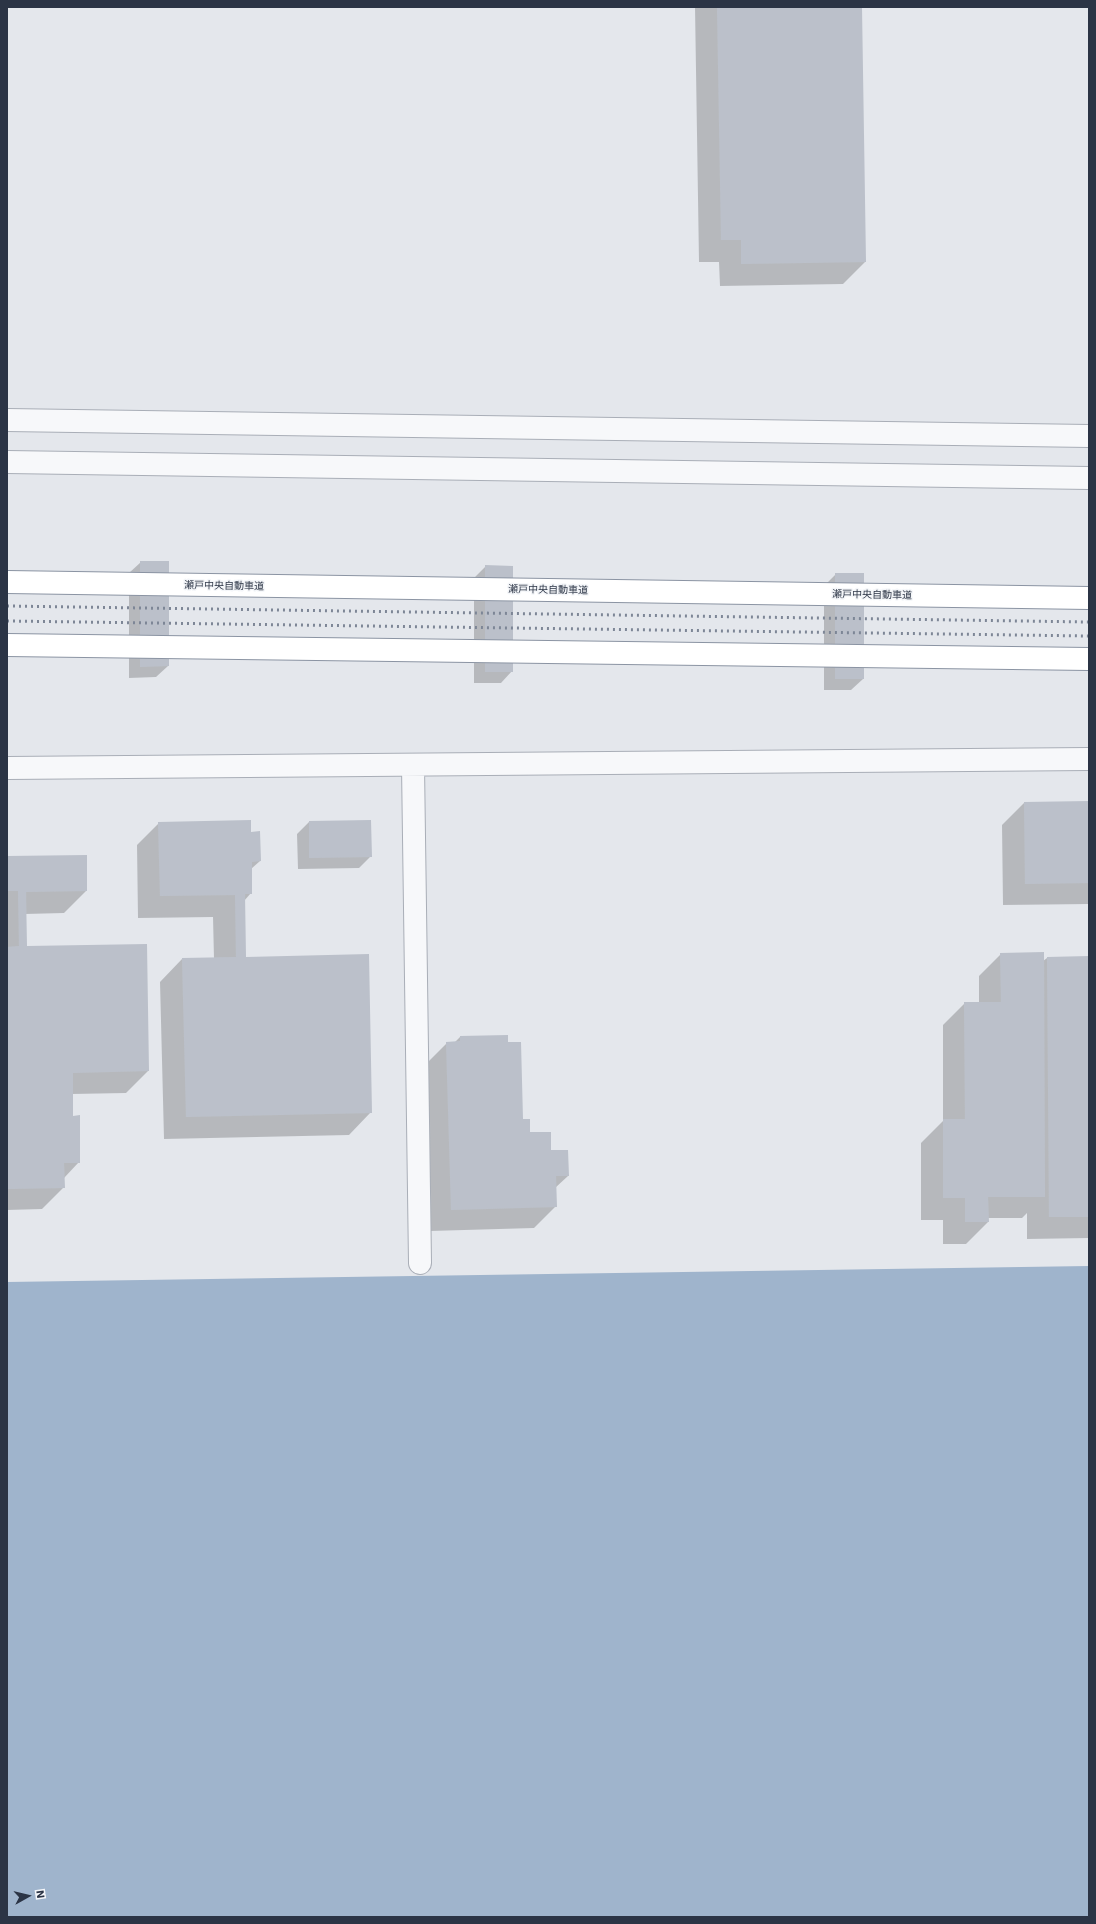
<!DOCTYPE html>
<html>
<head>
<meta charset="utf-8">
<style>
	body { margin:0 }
	#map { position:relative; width:1096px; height:1924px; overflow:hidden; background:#e4e7ec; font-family:"Work Sans",sans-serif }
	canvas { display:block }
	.frame { position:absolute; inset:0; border:8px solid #2b3445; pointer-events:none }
	.north { position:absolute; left:8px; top:1876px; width:40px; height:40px; -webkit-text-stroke:3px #f4f6f9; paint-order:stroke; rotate:82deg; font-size:11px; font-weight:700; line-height:16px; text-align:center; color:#2b3445 }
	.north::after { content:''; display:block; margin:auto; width:14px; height:18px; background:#2b3445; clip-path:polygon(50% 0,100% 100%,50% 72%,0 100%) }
</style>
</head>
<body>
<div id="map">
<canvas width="1096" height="1924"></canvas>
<div class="frame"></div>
<div class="north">N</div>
</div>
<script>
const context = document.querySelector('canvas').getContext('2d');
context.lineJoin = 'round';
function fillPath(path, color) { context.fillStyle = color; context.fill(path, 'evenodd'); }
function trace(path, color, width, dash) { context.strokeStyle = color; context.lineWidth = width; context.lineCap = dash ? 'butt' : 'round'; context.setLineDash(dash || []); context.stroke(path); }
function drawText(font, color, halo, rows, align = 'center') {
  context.font = font + ' "Work Sans","Noto Sans JP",sans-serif'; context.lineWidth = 3; context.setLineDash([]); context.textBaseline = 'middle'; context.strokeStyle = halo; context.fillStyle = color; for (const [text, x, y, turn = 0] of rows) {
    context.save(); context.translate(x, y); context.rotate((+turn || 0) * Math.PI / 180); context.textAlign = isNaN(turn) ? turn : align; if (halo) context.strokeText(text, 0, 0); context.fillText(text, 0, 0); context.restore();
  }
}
const water = new Path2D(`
	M1089,1266V1917H7V1282Z`);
const shadow = new Path2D(`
	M695,7H861L865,262L843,284L720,286L719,262H699Z
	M141,562L168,666L156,677L129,678V573Z
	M486,566L512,671L501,683H474V578Z
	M836,574L863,679L851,690H824V586Z
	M1089,802V904L1003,905L1002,825L1024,803Z
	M309,822L371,856L359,868L298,869L297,834Z
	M159,823L250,833L260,861L251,869V893L244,901L245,958L371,1112L349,1135L164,1139L160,982L182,959H214L213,917L138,918L137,845Z
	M7,857L86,891L64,913L25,914L26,947L148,1071L126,1093L72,1094V1117L79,1162L64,1178V1187L42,1209L7,1210Z
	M1001,954L1043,961L1047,958L1089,957V1238L1027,1239V1213L1022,1218H988V1222L966,1244H943V1220H921V1143L943,1121V1025L965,1003H979V976Z
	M460,1037L522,1120L529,1133L550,1151L568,1176L555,1188L556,1206L534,1228L430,1231L425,1065L447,1043H454Z`);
const building = new Path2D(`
	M717,7H862L866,262L741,264V240H721Z
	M140,561H169V666L140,667Z
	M485,565L513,566V672H485Z
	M835,573H864V679H835Z
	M1089,801V883L1025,884L1024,802Z
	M251,820V832L260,831L261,861L252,862V894H245L246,957L369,954L372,1113L186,1117L182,958L236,957L235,895L160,896L158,822Z
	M371,820L372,857L309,858V821Z
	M87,855V891L26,892L27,946L147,944L149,1071L73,1073V1116L80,1115V1163H64L65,1188L8,1189L7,947L19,946L18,891H7V856Z
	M1044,952L1045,1197H988L989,1222H965V1198H943V1119H965L964,1002H1001L1000,953Z
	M1089,956V1217H1049L1047,957Z
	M508,1035V1042H521L523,1119H530V1132H551V1150H568L569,1176H556L557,1207L451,1210L446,1042L460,1041V1036Z`);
const minor = new Path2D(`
	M7,420L1089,436
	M7,462L1089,478
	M413,766L420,1263
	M7,768L1089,759`);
const highway = new Path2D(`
	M7,582L1089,598
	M7,645L1089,659`);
const rail = new Path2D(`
	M7,606L1089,622
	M7,621L1089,636`);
const streetNames = [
	["瀬戸中央自動車道",224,586,1],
	["瀬戸中央自動車道",548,590,1],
	["瀬戸中央自動車道",872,595,1]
];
fillPath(water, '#9fb4cc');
fillPath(shadow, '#0003');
fillPath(building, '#bbc0ca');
trace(minor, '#a9aeb7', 24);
trace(highway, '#8b94a3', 24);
trace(minor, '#f7f8fa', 22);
trace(highway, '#fff', 22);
trace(rail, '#7d8696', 3, [2, 4]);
drawText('10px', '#2b3445', '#f4f6f9', streetNames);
</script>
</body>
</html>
